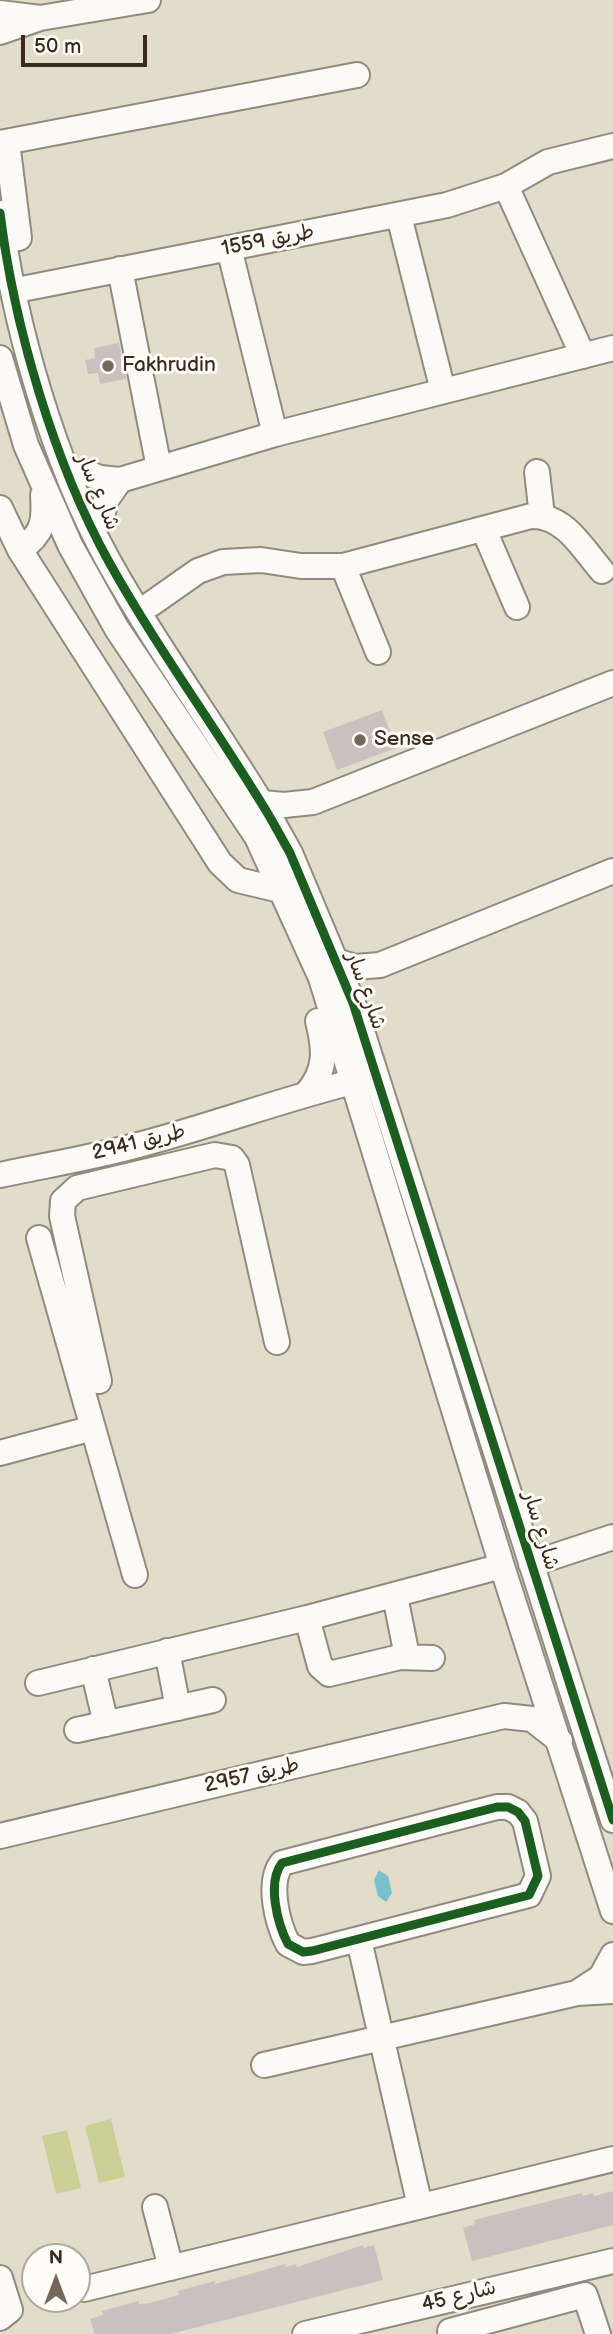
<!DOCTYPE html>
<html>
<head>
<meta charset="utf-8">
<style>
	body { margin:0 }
	#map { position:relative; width:613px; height:2334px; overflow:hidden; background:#e2dccb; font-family:"Balsamiq Sans",sans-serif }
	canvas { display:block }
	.north { position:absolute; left:21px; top:2243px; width:70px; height:70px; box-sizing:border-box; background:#fdfcf7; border:2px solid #afa8a0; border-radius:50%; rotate:0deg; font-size:19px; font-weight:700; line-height:28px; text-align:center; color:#3b2a1e }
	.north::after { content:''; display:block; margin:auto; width:24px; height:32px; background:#75685b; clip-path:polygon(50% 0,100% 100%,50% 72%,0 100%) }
	.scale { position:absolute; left:21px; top:35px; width:126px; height:32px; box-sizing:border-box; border:4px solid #3b2a1e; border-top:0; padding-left:9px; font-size:21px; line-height:24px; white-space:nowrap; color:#3b2a1e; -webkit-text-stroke:5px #fdfcf7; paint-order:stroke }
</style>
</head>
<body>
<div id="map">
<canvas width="613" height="2334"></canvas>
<div class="north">N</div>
<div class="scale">50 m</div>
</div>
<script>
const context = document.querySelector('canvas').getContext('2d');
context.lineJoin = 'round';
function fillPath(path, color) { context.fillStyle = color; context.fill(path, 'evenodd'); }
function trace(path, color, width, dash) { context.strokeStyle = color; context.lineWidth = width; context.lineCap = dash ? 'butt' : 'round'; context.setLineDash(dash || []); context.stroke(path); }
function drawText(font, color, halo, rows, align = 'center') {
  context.font = font + ' "Balsamiq Sans","Playpen Sans Arabic",sans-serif'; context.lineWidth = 6; context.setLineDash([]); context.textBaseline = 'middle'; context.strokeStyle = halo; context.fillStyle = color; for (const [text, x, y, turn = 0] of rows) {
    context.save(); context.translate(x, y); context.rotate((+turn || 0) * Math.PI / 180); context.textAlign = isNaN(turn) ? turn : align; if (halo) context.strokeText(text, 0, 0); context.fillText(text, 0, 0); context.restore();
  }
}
const green = new Path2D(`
	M111,2119L125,2177L99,2183L85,2126Z
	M67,2130L81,2188L56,2194L42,2136Z`);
const water = new Path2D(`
	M379,1870L388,1876L392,1893L386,1902L378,1896L374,1880Z`);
const building = new Path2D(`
	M119,343L126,379L100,384L98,373L88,374L85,360L95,358L94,348Z
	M382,710L396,748L337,770L323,732Z
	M613,2191V2225L472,2261L463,2228L475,2224L474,2220L582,2193L583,2196L593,2193L594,2196Z
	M363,2245L364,2248L374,2245L383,2280L170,2334H95L90,2319L103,2315L102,2311L139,2301V2304L150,2303L179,2295L178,2291L215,2281V2284L285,2264L286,2267L296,2264L297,2267Z`);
const minor = new Path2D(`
	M0,13L40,18
	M0,32L40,18L148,0
	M7,142L19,238
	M0,143L357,75
	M506,186L583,356
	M0,213C14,326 54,463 109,562C158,650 219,732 271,819L290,853L353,1003L613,1820
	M399,216L443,391
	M229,248L275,434
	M120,269L159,468
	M27,288L447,205L506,186L548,162L613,146
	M0,358L26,445L70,545L117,629L257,837L321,978L502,1566L613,1911
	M82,471L100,478L120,480L275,434L613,348
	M537,472L542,516
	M0,508L20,550L220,863L238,880L284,891
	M102,516L106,500L120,480
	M484,530L517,607
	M20,550C43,534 45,522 43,495
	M343,566L378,652
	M151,604L198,571L223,562L261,560L301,566H343L531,516C565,515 582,548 602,571
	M262,803L284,805L313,802L613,683
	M336,961L355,967L380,965L613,871
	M307,1093C327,1070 325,1049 318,1021
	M0,1175C47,1165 96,1157 142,1144C217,1124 289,1097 364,1079
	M99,1381L62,1216L63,1201L77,1188L215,1155L232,1158L237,1165L277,1342
	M93,1428L135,1575
	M0,1453L93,1428L39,1238
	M531,1564L613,1537
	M395,1596L407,1656
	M307,1618L320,1666L329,1674L400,1657L432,1658
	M167,1651L178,1708
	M93,1669L106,1724
	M38,1683L307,1618L502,1566
	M77,1730L213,1700
	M497,1807H508L518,1812L525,1821L538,1876L529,1895L312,1951L303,1952L288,1944C277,1923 267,1882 282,1863Z
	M0,1836L504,1716L532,1719L560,1741
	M359,1940L420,2206
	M578,1992L601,1977L613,1955
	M264,2065L577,1993L613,1991
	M155,2207L171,2268
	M0,2278L10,2310L0,2318
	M84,2289L613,2159
	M450,2331L585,2295L598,2334
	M305,2334L613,2261`);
const cycleway = new Path2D(`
	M0,213C14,326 54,463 109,562C158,650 219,732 271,819L290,853L353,1003L613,1820
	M497,1807H508L518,1812L525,1821L538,1876L529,1895L312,1951L303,1952L288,1944C277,1923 267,1882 282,1863Z`);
const markers = [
	[108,366,7,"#75685b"],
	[360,740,7,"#75685b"]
];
const streetNames = [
	["طريق 1559",268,241,-11],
	["شارع سار",97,492,67],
	["شارع سار",365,991,70],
	["طريق 2941",139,1143,-14],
	["شارع سار",540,1531,73],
	["طريق 2957",252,1776,-13],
	["شارع 45",459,2297,-14]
];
const poiNames = [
	["Fakhrudin",122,366],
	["Sense",374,740]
];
fillPath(green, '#c9cf95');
fillPath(water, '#79c0ca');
fillPath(building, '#ccbfbf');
trace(minor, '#908a7f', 28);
trace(minor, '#fbfaf7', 24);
trace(cycleway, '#1b5e20', 9);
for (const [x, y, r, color] of markers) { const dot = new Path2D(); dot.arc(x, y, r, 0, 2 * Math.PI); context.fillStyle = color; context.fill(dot); trace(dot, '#fdfcf7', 2.5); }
drawText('21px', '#3b2a1e', '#fdfcf7', streetNames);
drawText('21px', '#3b2a1e', '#fdfcf7', poiNames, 'left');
</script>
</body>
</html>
